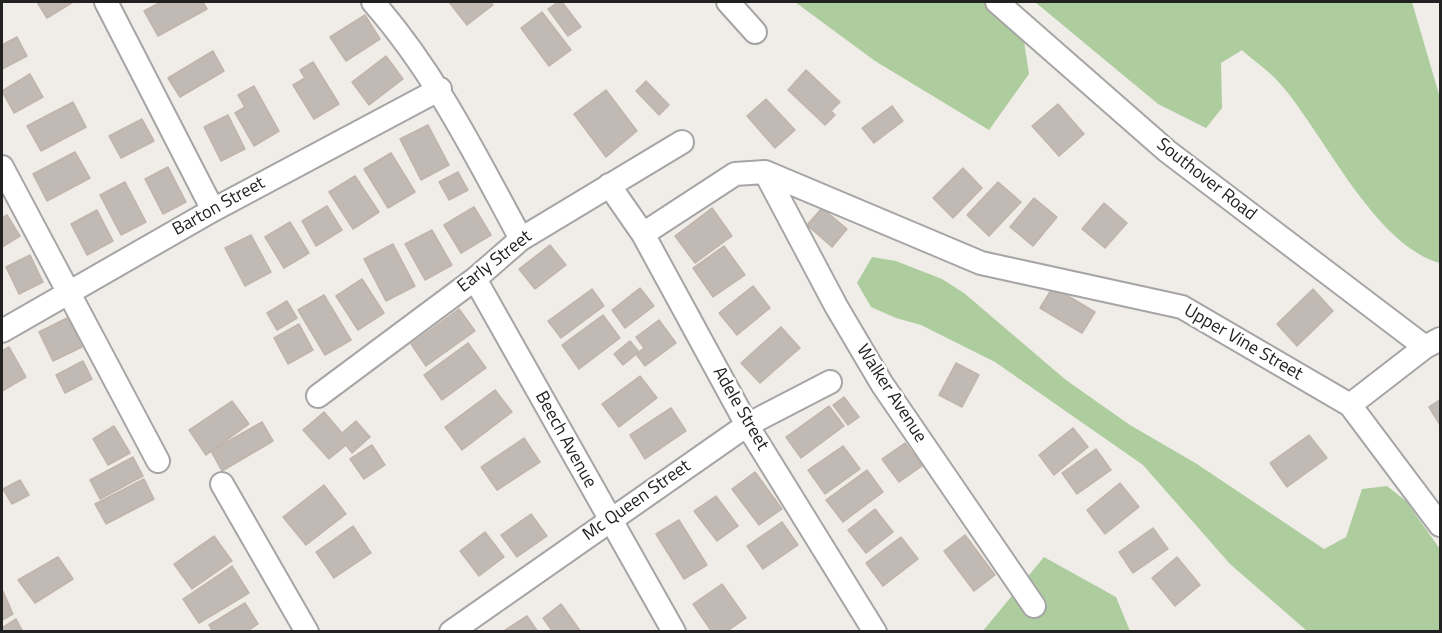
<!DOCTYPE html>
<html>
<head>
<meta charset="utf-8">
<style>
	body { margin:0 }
	#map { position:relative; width:1442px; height:633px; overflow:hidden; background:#f0ede8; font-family:"Titillium Web",sans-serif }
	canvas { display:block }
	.frame { position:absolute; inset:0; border:3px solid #212121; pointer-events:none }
</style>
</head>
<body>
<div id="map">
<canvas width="1442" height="633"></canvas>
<div class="frame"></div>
</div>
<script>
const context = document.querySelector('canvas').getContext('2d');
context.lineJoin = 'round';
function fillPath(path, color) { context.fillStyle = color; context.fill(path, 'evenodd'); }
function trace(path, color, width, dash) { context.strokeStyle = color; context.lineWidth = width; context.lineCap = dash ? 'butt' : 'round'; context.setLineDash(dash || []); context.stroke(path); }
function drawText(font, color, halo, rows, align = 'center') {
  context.font = font + ' "Titillium Web",sans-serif'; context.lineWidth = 5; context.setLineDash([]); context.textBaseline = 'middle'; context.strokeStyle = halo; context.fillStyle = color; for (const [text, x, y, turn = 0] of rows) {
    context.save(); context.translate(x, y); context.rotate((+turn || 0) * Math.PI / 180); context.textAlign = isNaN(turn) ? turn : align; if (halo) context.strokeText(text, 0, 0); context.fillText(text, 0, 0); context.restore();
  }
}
const forest = new Path2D(`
	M795,2H1018L1029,74L989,130L875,61Z
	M1035,2H1412L1440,98V263C1376,246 1325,137 1283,87C1272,73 1255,62 1242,50L1221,63L1222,108L1206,128L1158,104Z
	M872,257L896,261L942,279L964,293L1066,380L1130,425L1197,464L1324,549L1346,537L1362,489L1387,486L1406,501L1440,549V631H1307L1230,564L1143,465L995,362L921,325L896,318L871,307L857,283Z
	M1044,557L1116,597L1130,631L982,632Z`);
const building = new Path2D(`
	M37,2H73L47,18Z
	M161,2H203L207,9L158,36L144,11Z
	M449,2H490L493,5L467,25Z
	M558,2H562L581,27L568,36L548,9Z
	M542,12L571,50L549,66L521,28Z
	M365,15L380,39L346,61L330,37Z
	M17,37L27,56L2,69V45Z
	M213,51L224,71L180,97L168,78Z
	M386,56L403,79L369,105L352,82Z
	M313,62L339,104L314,119L293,85L305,78L300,70Z
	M806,70L840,102L831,111L835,115L825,125L788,90Z
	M30,74L43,97L14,113L2,91Z
	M646,81L669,105L659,115L636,91Z
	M254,86L279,131L254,146L235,113L245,107L238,95Z
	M606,90L637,131L606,157L574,114Z
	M766,99L795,130L775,148L747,116Z
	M73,102L86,127L41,151L27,126Z
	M1058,104L1084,134L1059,156L1032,126Z
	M892,106L903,121L874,143L862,128Z
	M228,115L245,149L221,161L204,127Z
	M142,119L154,141L121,158L109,136Z
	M428,125L449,165L421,180L400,139Z
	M75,152L90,178L47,201L33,174Z
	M391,153L415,192L388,208L364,169Z
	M168,167L186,202L163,214L145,179Z
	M963,168L982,188L953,218L933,198Z
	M458,172L468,190L449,200L439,182Z
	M355,176L379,212L353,229L329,192Z
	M125,182L146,222L121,235L100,195Z
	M998,182L1021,202L989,236L967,215Z
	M1034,198L1057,217L1033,246L1010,227Z
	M1104,203L1127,223L1105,248L1082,229Z
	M327,206L342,230L316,246L302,221Z
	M474,207L491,235L461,253L444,225Z
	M712,208L732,236L695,263L675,236Z
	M822,208L847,229L832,247L807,225Z
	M97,210L113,241L87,255L71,224Z
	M7,215L20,236L2,247V218Z
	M290,222L309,253L284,268L265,237Z
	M432,230L452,265L425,280L405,244Z
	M251,235L271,272L245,286L225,248Z
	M393,244L415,286L386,301L364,259Z
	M550,245L566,265L535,289L519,269Z
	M724,246L745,275L713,297L693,268Z
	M30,255L43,282L19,294L6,267Z
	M362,279L384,313L358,330L336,296Z
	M753,286L770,308L737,335L719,313Z
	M1053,287L1095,312L1082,333L1040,308Z
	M640,288L654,306L625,328L612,310Z
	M592,289L604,306L561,338L548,321Z
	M1313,289L1333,311L1297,346L1277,324Z
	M324,295L351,340L325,355L298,310Z
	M287,301L297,318L277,330L267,313Z
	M459,309L475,331L426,366L411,344Z
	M603,315L620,338L579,369L562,345Z
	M67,318L82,347L53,361L39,332Z
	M659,320L676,343L645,366L636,354L644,348L636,337Z
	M299,324L313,350L288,364L274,338Z
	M781,327L800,348L760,383L741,363Z
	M630,341L639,352L623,365L614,354Z
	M468,343L486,368L442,400L424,375Z
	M9,347L26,377L2,391V351Z
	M83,361L92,379L65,393L56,375Z
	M956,363L979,375L962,407L939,395Z
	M640,376L657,398L619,427L602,404Z
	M495,390L512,412L462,450L445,427Z
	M844,397L859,417L848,425L833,405Z
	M1440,400V425L1429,407Z
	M232,401L249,424L206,455L189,430Z
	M829,406L844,426L801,458L786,437Z
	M671,408L686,431L645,459L630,435Z
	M324,412L342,433L356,421L370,437L352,453L346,445L329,459L303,430Z
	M262,422L273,441L222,471L211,451Z
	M114,426L130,453L108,465L93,439Z
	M1073,428L1088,447L1054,475L1039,455Z
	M1309,435L1327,458L1287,487L1270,463Z
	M524,438L540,462L497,490L481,467Z
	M905,443L922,466L899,482L882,459Z
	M372,445L385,465L364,479L350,459Z
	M843,446L860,469L825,494L808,470Z
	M1096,449L1111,470L1077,494L1062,473Z
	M133,457L143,476L100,499L90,480Z
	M867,470L883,492L843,522L826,500Z
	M755,472L782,509L759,525L732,489Z
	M144,479L154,499L106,524L95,504Z
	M20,480L29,495L12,504L3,489Z
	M1120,483L1139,507L1105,534L1087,510Z
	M324,485L346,514L306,545L283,517Z
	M716,496L738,526L717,541L694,511Z
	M875,509L893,532L866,553L848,530Z
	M531,514L547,536L517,557L501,535Z
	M679,520L707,565L684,579L656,534Z
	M782,522L798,545L763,569L747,546Z
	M353,526L371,553L334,578L316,552Z
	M1153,528L1168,549L1133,573L1119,552Z
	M485,532L504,557L479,576L460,551Z
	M965,535L995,575L974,591L944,551Z
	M214,536L232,561L192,589L174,564Z
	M901,537L918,559L883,586L866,563Z
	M58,557L73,579L35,603L18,580Z
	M1177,557L1200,585L1175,606L1152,578Z
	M232,566L249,593L199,623L183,599Z
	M722,584L746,618L726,632H712L693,604Z
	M2,589L13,614L2,620Z
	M245,603L258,624L246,632H213L209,625Z
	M561,604L581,632H553L543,618Z
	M527,616L538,632H505L504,631Z
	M16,619L23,632H2V628Z`);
const street = new Path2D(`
	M106,2L213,210
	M373,2C436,74 476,156 521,239
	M728,2L755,32
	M997,2L1167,151L1425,347
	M2,167L158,461
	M765,172L836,306L882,384L1034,606
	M609,185L643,234L747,425L875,632
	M643,234L735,174L765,172L981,263L1182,307L1350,405L1440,525
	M475,279L674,632
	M2,331L213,210L440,89
	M318,396L475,279L521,239L682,142
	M1350,405L1425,347L1440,339
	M222,484L307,632
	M451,632L747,425L830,382`);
const streetNames = [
	["Southover Road",1206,180,38],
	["Barton Street",219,207,-29],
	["Early Street",495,262,-38],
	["Upper Vine Street",1243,343,30],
	["Walker Avenue",891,394,57],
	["Adele Street",740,409,60],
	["Beech Avenue",565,440,61],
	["Mc Queen Street",637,501,-35]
];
fillPath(forest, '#aecd9f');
fillPath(building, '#c1b9b4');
trace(building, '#c1b4ab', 1.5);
trace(street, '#a5a5a5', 26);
trace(street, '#fff', 22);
drawText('18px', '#212121', '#fff', streetNames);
</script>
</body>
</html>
